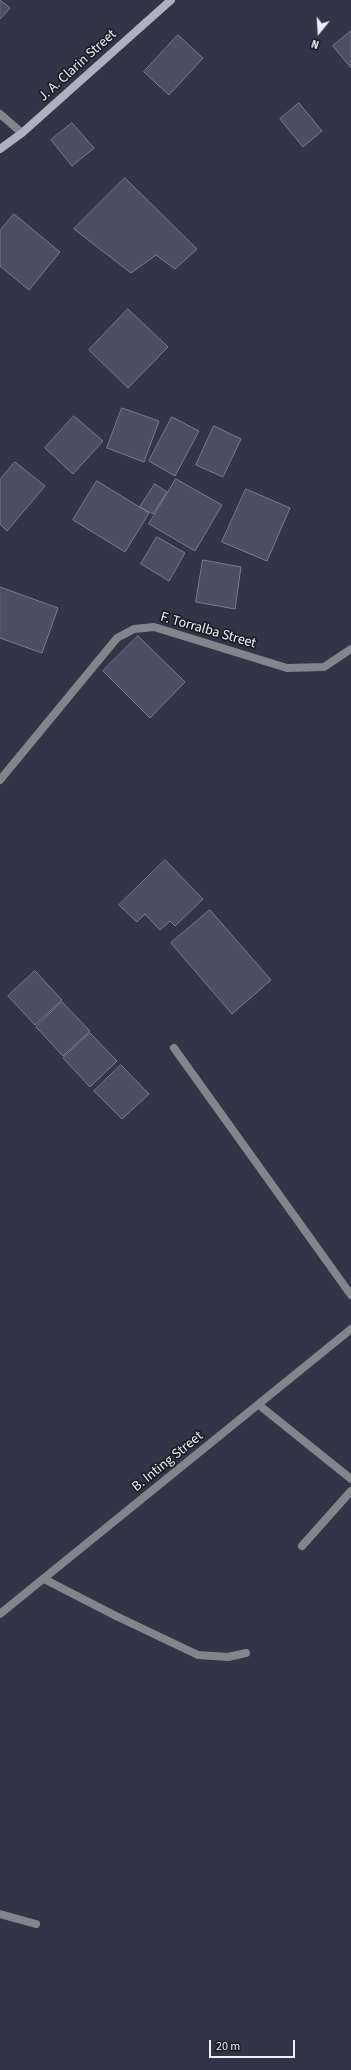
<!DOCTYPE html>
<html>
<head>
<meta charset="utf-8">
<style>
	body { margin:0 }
	#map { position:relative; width:351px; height:2070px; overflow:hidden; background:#343347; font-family:"Source Sans 3",sans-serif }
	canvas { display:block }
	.north { position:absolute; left:299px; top:12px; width:40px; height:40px; -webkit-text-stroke:3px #1c1c25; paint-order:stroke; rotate:198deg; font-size:11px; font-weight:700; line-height:16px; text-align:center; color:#efeffc }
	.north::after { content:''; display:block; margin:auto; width:14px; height:18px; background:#efeffc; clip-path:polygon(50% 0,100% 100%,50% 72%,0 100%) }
	.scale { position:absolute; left:209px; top:2040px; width:86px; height:18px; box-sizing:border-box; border:2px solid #efeffc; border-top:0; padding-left:5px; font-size:12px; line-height:14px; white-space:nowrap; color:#efeffc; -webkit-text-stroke:3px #1c1c25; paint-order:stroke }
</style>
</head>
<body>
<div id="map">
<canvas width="351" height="2070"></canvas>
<div class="north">N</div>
<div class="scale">20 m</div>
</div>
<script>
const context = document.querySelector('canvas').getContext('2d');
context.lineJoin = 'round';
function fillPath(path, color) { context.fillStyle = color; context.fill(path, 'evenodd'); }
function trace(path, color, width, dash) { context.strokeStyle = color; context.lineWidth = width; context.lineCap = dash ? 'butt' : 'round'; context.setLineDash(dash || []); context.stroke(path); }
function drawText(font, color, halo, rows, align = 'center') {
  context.font = font + ' "Source Sans 3",sans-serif'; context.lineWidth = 3.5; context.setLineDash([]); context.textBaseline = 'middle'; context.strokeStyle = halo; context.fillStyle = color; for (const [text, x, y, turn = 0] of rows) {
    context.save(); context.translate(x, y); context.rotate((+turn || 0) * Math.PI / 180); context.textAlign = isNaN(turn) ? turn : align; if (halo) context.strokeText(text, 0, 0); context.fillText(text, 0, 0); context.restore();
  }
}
const building = new Path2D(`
	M0,0L10,8L0,19Z
	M351,31V68L333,46Z
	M178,35L203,58L169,95L144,72Z
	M299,103L322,131L303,147L280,119Z
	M72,123L94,148L72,166L51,140Z
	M125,178L197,249L175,269L156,255L131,273L74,229Z
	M14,214L60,252L29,290L0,266V231Z
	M128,309L168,347L128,388L89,350Z
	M122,408L159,421L144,462L107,448Z
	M74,416L103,441L73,474L45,448Z
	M172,417L199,431L175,476L149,461Z
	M214,426L241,439L223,477L196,465Z
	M15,462L45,486L7,531L0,524V480Z
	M176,479L222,505L195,551L149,524Z
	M97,481L149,513L125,552L73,520Z
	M155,484L167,492L153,514L140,507Z
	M246,489L290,508L267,561L222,542Z
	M157,537L185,553L169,581L141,564Z
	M203,560L241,567L235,609L196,602Z
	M0,587L58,608L42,653L0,638Z
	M138,636L185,682L150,718L103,671Z
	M165,860L203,899L175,926L170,921L160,930L145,914L137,922L119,905Z
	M210,910L271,980L232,1014L171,943Z
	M35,971L62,1000L35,1025L8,996Z
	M62,1002L90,1031L63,1056L36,1027Z
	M90,1033L117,1061L90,1087L63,1058Z
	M121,1065L149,1094L122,1119L94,1091Z`);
const service = new Path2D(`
	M174,1048L351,1295
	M44,1579L116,1616L198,1655L228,1657L246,1653
	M0,1914L36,1924`);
const minor = new Path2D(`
	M0,780L117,638L134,629L154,627L287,668L324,667L351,649
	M259,1405L351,1479
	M302,1546L351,1491`);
const tertiary = new Path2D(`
	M0,114L22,133
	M0,1614L351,1329`);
const secondary = new Path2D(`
	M0,149L22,133L171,0`);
const streetNames = [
	["J. A. Clarin Street",78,66,-42],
	["F. Torralba Street",208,631,16],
	["B. Inting Street",168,1462,-39]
];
fillPath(building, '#4e4d62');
trace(building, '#7a7a91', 1);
trace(service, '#84848e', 8);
trace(minor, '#84848e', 8);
trace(tertiary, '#84848e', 8);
trace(secondary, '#b0b0c1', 8);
drawText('14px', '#efeffc', '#1c1c25', streetNames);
</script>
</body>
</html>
